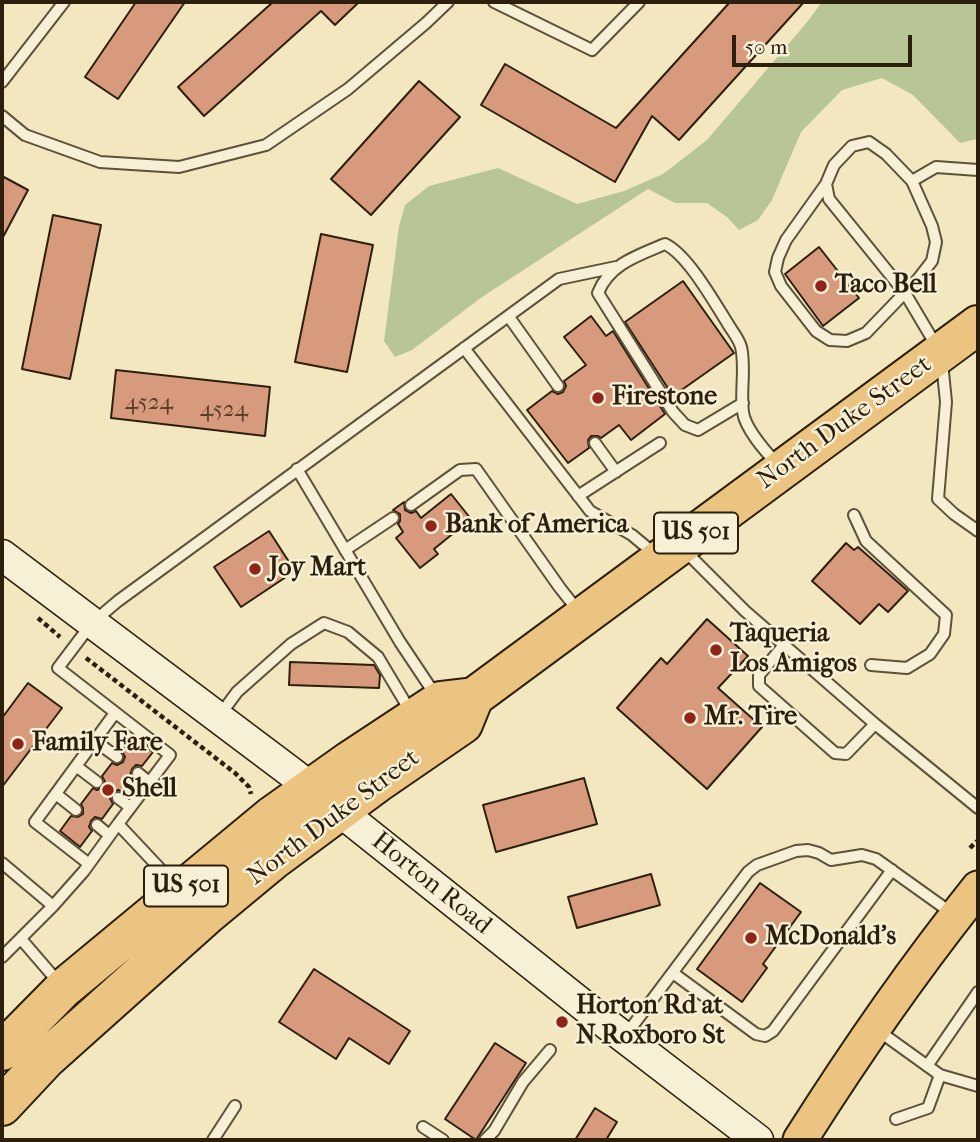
<!DOCTYPE html>
<html>
<head>
<meta charset="utf-8">
<style>
	body { margin:0 }
	#map { position:relative; width:980px; height:1142px; overflow:hidden; background:#f3e7c0; font-family:"IM FELL French Canon",serif }
	canvas { display:block }
	.frame { position:absolute; inset:0; border:4px solid #2c1f0d; pointer-events:none }
	.scale { position:absolute; left:732px; top:35px; width:180px; height:32px; box-sizing:border-box; border:4px solid #2c1f0d; border-top:0; padding-left:9px; font-size:21px; line-height:24px; white-space:nowrap; color:#2c1f0d; -webkit-text-stroke:5px #f7efd6; paint-order:stroke }
</style>
</head>
<body>
<div id="map">
<canvas width="980" height="1142"></canvas>
<div class="frame"></div>
<div class="scale">50 m</div>
</div>
<script>
const context = document.querySelector('canvas').getContext('2d');
context.lineJoin = 'round';
function fillPath(path, color) { context.fillStyle = color; context.fill(path, 'evenodd'); }
function trace(path, color, width, dash) { context.strokeStyle = color; context.lineWidth = width; context.lineCap = dash ? 'butt' : 'round'; context.setLineDash(dash || []); context.stroke(path); }
function drawText(font, color, halo, rows, align = 'center') {
  context.font = font + ' "IM FELL French Canon",serif'; context.lineWidth = 5; context.setLineDash([]); context.textBaseline = 'middle'; context.strokeStyle = halo; context.fillStyle = color; for (const [text, x, y, turn = 0] of rows) {
    context.save(); context.translate(x, y); context.rotate((+turn || 0) * Math.PI / 180); context.textAlign = isNaN(turn) ? turn : align; if (halo) context.strokeText(text, 0, 0); context.fillText(text, 0, 0); context.restore();
  }
}
const green = new Path2D(`
	M822,2H978L977,139L960,143L913,95L882,78L842,90L801,132L772,200L758,220L739,230L727,217L707,203H675L648,189L482,297L412,350L395,357L384,341L399,226L405,205L429,186L498,168L577,204L624,191L663,174L707,140L808,21Z`);
const building = new Path2D(`
	M136,2H185L118,99L85,77Z
	M273,2H359L335,25L321,11L204,116L178,87Z
	M730,2H804L679,140L652,116L615,182L481,105L505,64L616,128Z
	M419,81L460,117L371,215L331,179Z
	M2,176L28,190L2,239Z
	M53,215L101,225L70,379L22,369Z
	M321,234L373,245L347,372L295,362Z
	M819,247L859,298L823,326L785,274Z
	M683,281L734,353L673,396L625,322Z
	M591,316L606,336L613,331L665,414L631,440L619,425L601,438L598,436H591L588,440L589,448L568,463L527,410L552,391L558,394L563,392L566,386L564,381L586,365L564,337Z
	M116,370L270,387L265,436L111,418Z
	M451,494L471,519L434,549L438,554L420,568L396,538L403,532L398,524L400,521V514L393,510L404,502L405,510L411,513L416,511L421,518Z
	M269,531L295,571L241,607L214,567Z
	M846,543L854,550L858,547L908,591L888,612L879,604L860,624L812,581Z
	M707,619L748,656L718,688L762,727L707,789L617,708L661,658L667,664Z
	M290,662L374,665L380,675L379,688L289,685Z
	M28,683L62,708L2,787V718Z
	M133,736L153,752L142,766L136,765L132,769L130,775L133,779L123,792L118,790L112,793L110,798L113,804L102,819L95,817L91,821L89,827L92,831L80,847L60,831L71,816L78,817L83,814V808L81,804L93,788L97,790L103,787L105,782L102,776L112,763L117,765L123,762L125,757L122,751Z
	M584,778L597,824L496,852L483,805Z
	M651,874L660,905L577,928L568,897Z
	M760,883L801,912L763,964L767,968L742,1002L697,969Z
	M314,969L410,1031L389,1064L349,1038L336,1059L279,1022Z
	M495,1043L526,1063L476,1140L445,1119Z
	M595,1108L617,1122L606,1140H575Z`);
const path = new Path2D(`
	M38,618L60,637
	M86,658L235,773L249,787L251,794
	M970,848L977,841`);
const lane = new Path2D(`
	M494,2L592,50L639,2
	M2,82L64,2
	M2,116L25,135L100,162L179,167L266,145L348,89L426,23L448,2
	M912,181L936,167L978,170
	M826,184L786,240L778,258L775,272L781,286L816,331L830,340L847,341L866,333L918,279L932,261L936,242L932,226L912,181L886,154L869,142L852,146L834,165L826,184L829,199L905,293L937,347
	M509,317L558,386
	M464,348L590,511L632,535L656,555
	M942,362L946,402L938,499L954,514L978,531
	M743,403L698,430L685,425L673,412L598,293C609,264 639,255 665,244C688,255 714,302 728,324C732,331 739,339 741,347C746,368 740,391 743,412C745,429 766,452 778,465
	M595,443L616,472
	M297,469L400,642L436,696
	M578,496L660,443
	M411,505L460,470L476,469L560,588L579,612
	M854,515L866,541L946,615L944,634L930,654L907,668L871,665
	M345,550L393,518
	M684,550L745,611L875,724L978,808
	M784,645L759,675V686L835,753L846,754L875,724
	M220,715L237,692L291,644L324,623L348,632L378,657L412,714
	M95,741L117,757
	M76,766L97,782
	M138,773L149,782
	M56,794L76,810
	M118,798L130,807
	M97,825L109,835
	M2,863L53,906
	M89,864L35,822L115,713
	M176,889L165,874L118,824L170,755L58,668L92,623L118,601L559,279L616,267
	M21,939L59,983
	M2,957L53,906L84,871L118,824
	M673,973L756,1034L765,1036L773,1031L892,870
	M876,1029L940,1075L978,1086
	M625,1036L748,872L757,865L796,851L808,850L819,853L831,860L862,855L876,859L953,914
	M927,1066L978,992
	M896,1119L928,1108L940,1075
	M423,1127L443,1140
	M213,1140L235,1106
	M485,1140L494,1131L523,1082L550,1050`);
const secondary = new Path2D(`
	M2,555L292,773L608,1025L758,1140`);
const primary = new Path2D(`
	M800,1140C855,1053 913,969 978,888`);
const highway = new Path2D(`
	M2,1051L64,988L273,815L349,761L440,701L474,697L978,325
	M2,1106L47,1058L208,914L272,861L380,781L463,724L474,697`);
const markers = [
	[821,286,7,"#8f2418"],
	[598,398,7,"#8f2418"],
	[431,526,7,"#8f2418"],
	[255,569,7,"#8f2418"],
	[716,650,7,"#8f2418"],
	[690,718,7,"#8f2418"],
	[18,744,7,"#8f2418"],
	[108,790,7,"#8f2418"],
	[751,938,7,"#8f2418"],
	[562,1022,7,"#8f2418"]
];
const numberNames = [
	["4524",149,403],
	["4524",224,410]
];
const shields = [
	[696,533,84],
	[186,886,84]
];
const shieldNames = [
	["US 501",696,533],
	["US 501",186,886]
];
const poiNames = [
	["Taco Bell",835,286],
	["Firestone",612,398],
	["Bank of America",445,526],
	["Joy Mart",269,569],
	["Taqueria",730,635],
	["Los Amigos",730,665],
	["Mr. Tire",704,718],
	["Family Fare",32,744],
	["Shell",122,790],
	["McDonald's",765,938],
	["Horton Rd at",576,1007],
	["N Roxboro St",576,1037]
];
const streetNames = [
	["North Duke Street",845,423,-36],
	["North Duke Street",334,818,-37],
	["Horton Road",431,884,39]
];
fillPath(green, '#b8c695');
fillPath(building, '#d89a7d');
trace(building, '#2c1f0d', 2);
trace(lane, '#5e513a', 14);
trace(secondary, '#2c1f0d', 33);
trace(primary, '#2c1f0d', 37);
trace(highway, '#2c1f0d', 42);
trace(path, '#2c1f0d', 4.5, [5, 3.5]);
trace(lane, '#f7efd6', 10);
trace(secondary, '#f7efd6', 30);
trace(primary, '#eac480', 33);
trace(highway, '#eac480', 38);
for (const [x, y, r, color] of markers) { const dot = new Path2D(); dot.arc(x, y, r, 0, 2 * Math.PI); context.fillStyle = color; context.fill(dot); trace(dot, '#f7efd6', 2.5); }
drawText('23px', '#573e29', null, numberNames);
for (const [x, y, w] of shields) { const box = new Path2D(); box.roundRect(x - w / 2, y - 20.5, w, 41, 5); context.fillStyle = '#f7efd6'; context.fill(box); trace(box, '#2c1f0d', 2); }
drawText('bold 24px', '#2c1f0d', null, shieldNames);
drawText('bold 26px', '#2c1f0d', '#f7efd6', poiNames, 'left');
drawText('26px', '#2c1f0d', '#f7efd6', streetNames);
</script>
</body>
</html>
